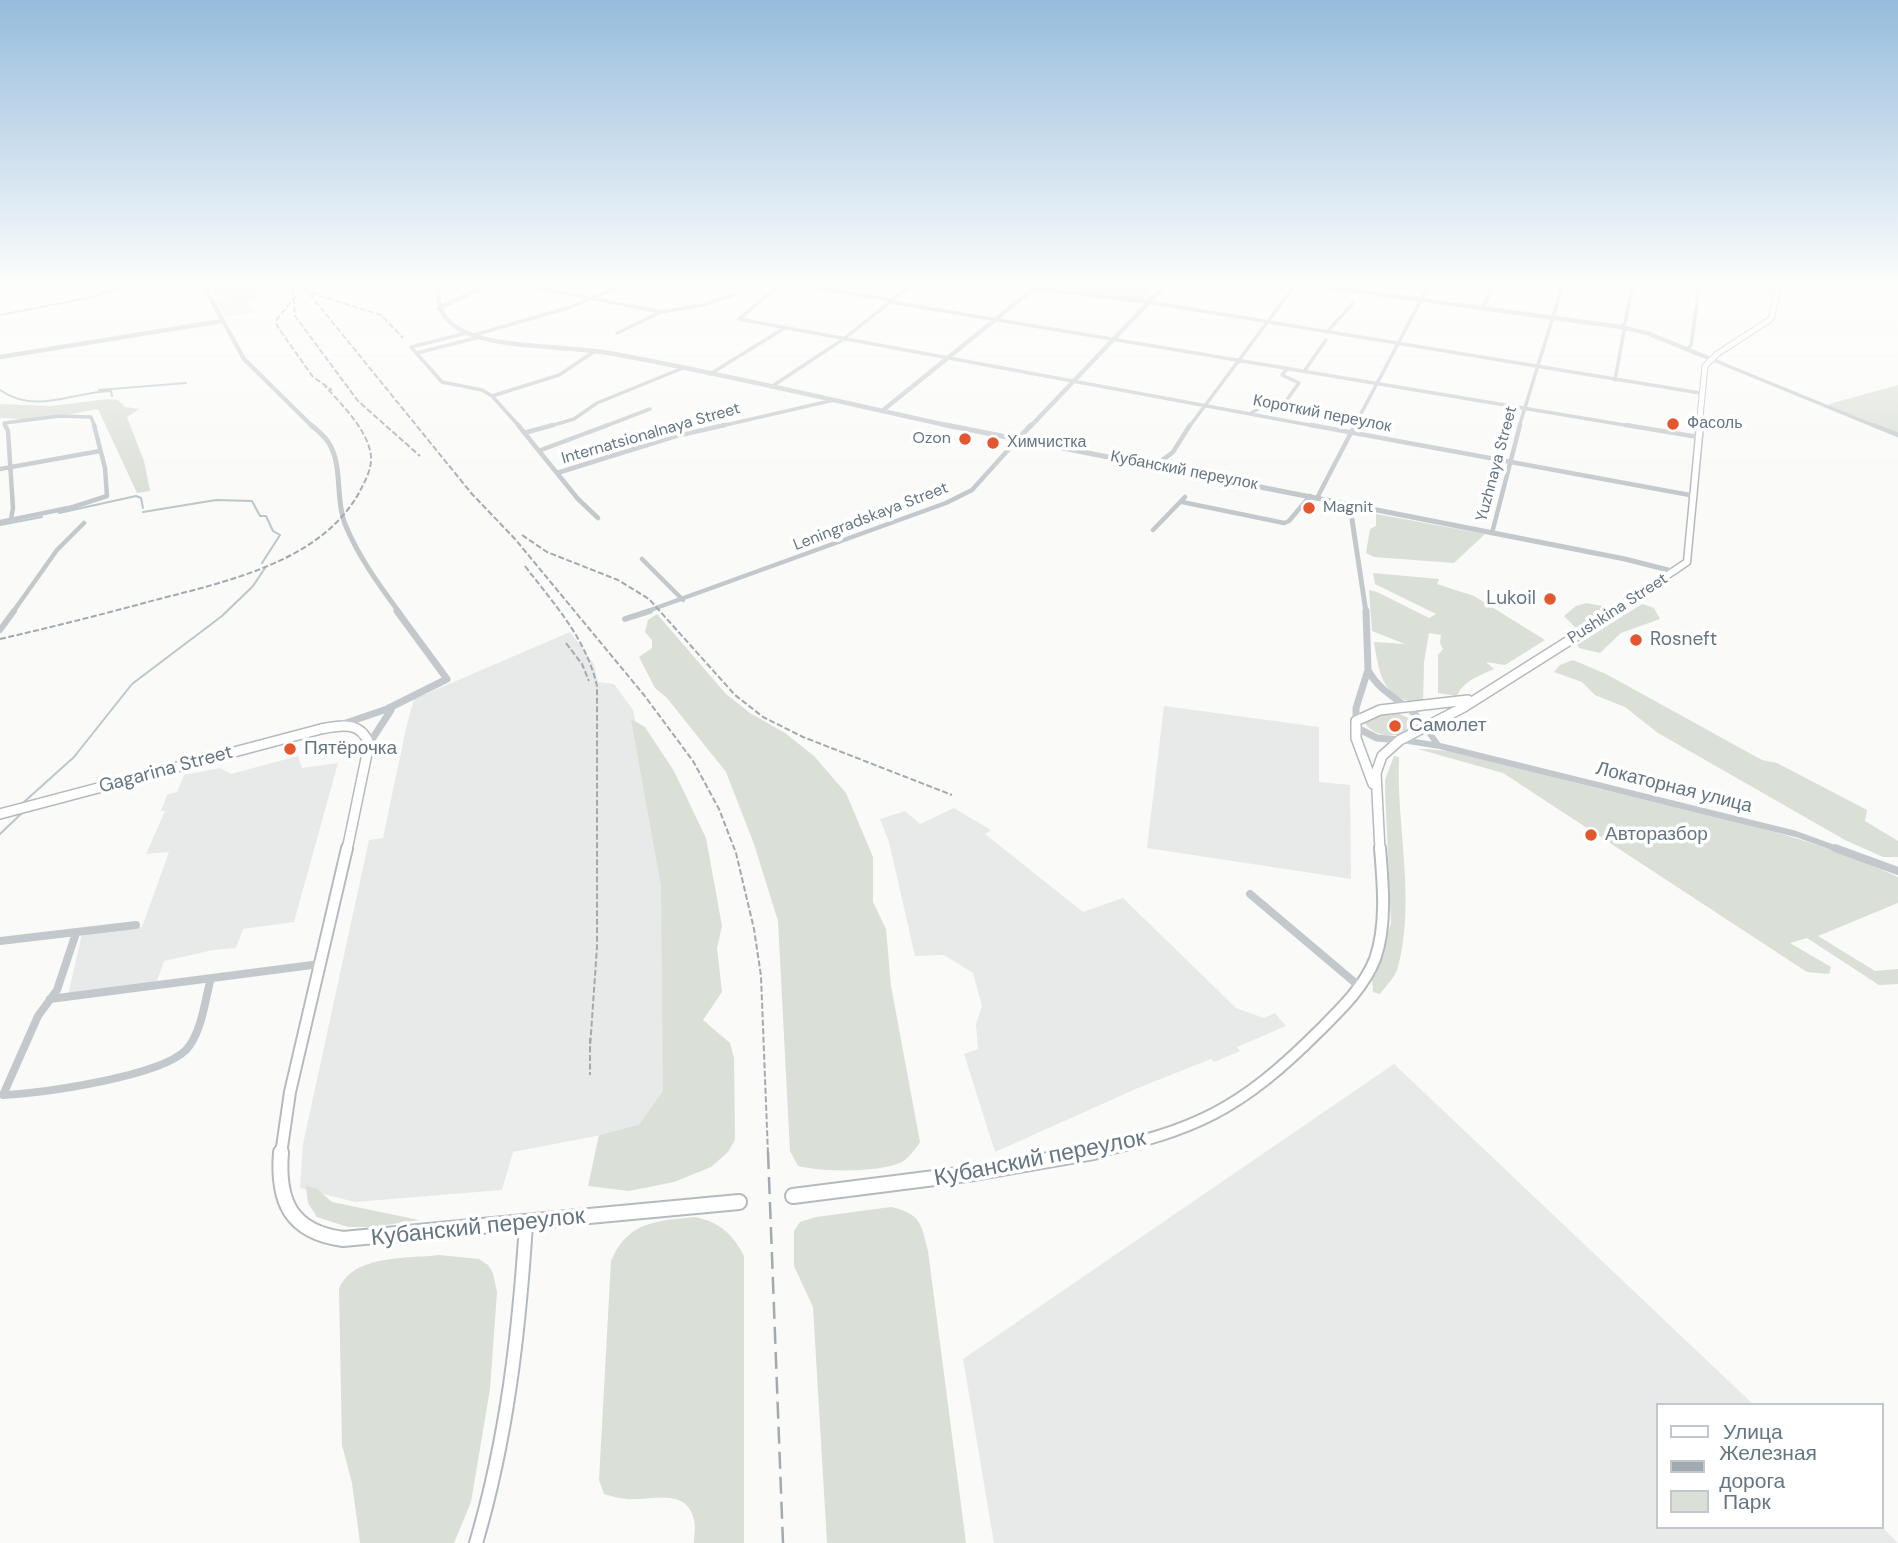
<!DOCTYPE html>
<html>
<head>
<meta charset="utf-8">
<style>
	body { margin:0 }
	#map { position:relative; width:1898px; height:1543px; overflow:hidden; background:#fafaf8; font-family:"DM Sans",sans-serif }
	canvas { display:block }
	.legend { position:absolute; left:1656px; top:1403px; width:228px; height:126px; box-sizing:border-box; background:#fff; border:2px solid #c1c8cd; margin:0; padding:9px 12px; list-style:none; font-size:21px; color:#657683 }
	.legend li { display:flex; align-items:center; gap:14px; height:35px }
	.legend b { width:35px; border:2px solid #c1c8cd }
</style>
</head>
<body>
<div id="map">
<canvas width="1898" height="1543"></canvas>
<ul class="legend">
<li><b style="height:9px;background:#fff"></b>Улица</li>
<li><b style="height:9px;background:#a2aab0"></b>Железная дорога</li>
<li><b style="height:19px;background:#dadfd7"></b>Парк</li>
</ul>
</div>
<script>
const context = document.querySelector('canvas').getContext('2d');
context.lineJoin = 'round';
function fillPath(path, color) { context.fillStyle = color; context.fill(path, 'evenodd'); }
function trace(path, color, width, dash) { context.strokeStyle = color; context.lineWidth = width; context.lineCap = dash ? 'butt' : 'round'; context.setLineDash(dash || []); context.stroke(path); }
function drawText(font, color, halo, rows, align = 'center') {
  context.font = font + ' "DM Sans",sans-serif'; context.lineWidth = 7; context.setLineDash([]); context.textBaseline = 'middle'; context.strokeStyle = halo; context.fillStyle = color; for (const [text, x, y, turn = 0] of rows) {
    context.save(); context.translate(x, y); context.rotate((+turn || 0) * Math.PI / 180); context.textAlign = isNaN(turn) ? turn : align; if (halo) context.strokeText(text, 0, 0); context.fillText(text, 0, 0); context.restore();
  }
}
const built = new Path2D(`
	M207,281H270L272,285L271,288L214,296Z
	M255,292L259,299L249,302L255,313L225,317L215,298Z
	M570,632L594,664L598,682L614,684L633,710L662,854L677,1089L643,1127L513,1152L502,1190L355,1202L300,1188L303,1144L369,840L383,838L406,728L414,699Z
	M1164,706L1319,727V782L1350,785L1351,879L1147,848Z
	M298,756L302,768L338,763L294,922L243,929L236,948L213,950L164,961L156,984L68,995L82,934L142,927L169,852L146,854L165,811H161L167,795L177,792L184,775L220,768L231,774Z
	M954,808L991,830L985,834L1083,912L1123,898L1236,1008L1264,1018L1275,1013L1286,1026L1237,1047L1240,1051L1214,1062L1211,1059L1138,1088L995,1152L964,1054L978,1049L976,1024L982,1006L973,973L944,955L915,956L889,842L880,819L905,811L920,824Z
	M1394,1064L1754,1405H1658V1527H1882L1898,1543H994L963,1359Z`);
const green = new Path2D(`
	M1046,281H1160L1141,300L1040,286Z
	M1898,385V434L1828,406L1829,404Z
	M108,399L118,400L125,407L139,409L127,417L144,461L150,491L137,493L98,409L38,420L0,418V404L51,406Z
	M1376,514L1485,534L1454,563L1374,557L1366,553L1370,529L1376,526Z
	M1373,573L1439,579L1437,584L1474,596L1545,640L1505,665L1486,662L1494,669C1479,676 1464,680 1457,696L1438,693V655L1443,649L1440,643L1441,635L1429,633L1424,662L1423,704C1382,699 1380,677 1374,642L1405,644L1372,631L1369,590L1377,592L1429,618L1436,614L1375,584Z
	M1586,603L1613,608L1579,631L1564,616L1576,606Z
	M1642,604L1654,608L1660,619L1621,633L1600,653L1579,648L1577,645Z
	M657,614L726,694L750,713L785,733L814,756L846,793L873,857V902L886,929L891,986L920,1142C915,1149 910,1157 902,1162C880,1173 820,1172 798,1166L790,1151L778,921L754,844L726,772L667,698L655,688L639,657L652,648V640L645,632L648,620Z
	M1573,660L1606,674L1762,760L1777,763L1867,810L1865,821L1898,841V857H1883L1845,840L1658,733L1625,707L1595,695L1582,682L1554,672L1560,665Z
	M1395,712L1413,720V729C1398,738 1378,738 1366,725V721L1380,713Z
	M631,719L645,727L674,771L706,838L722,926L717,948L722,992L703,1020L730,1043L734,1058L735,1140L728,1152L711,1167L674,1182L629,1191L588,1186L599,1135L639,1125L663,1091L661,886Z
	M1418,749C1470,749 1530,771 1580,784C1686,811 1799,830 1898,877V903L1818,936L1875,971L1898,969V984L1879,985L1807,938L1790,943L1831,967L1829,974L1807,972L1503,773Z
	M1394,756L1399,757C1396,826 1416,899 1398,967C1396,976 1386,986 1380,994L1373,992L1372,976L1391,923L1385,789V780Z
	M306,1186L317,1189L332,1202L419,1220L372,1227H348L317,1217L308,1203Z
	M891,1207C921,1214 921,1223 928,1251L966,1543H827L813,1307L794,1266V1231L800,1222L816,1217Z
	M695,1217C719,1222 733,1234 744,1256V1543H694C694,1536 696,1527 694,1520C687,1486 649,1501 626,1499C619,1498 611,1496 604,1494L599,1480L611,1261C628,1221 656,1221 695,1217Z
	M439,1255L479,1259L488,1265L493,1273L497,1292L490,1389L471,1502L454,1543H360L352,1483L342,1445L339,1289C353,1254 408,1259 439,1255Z`);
const stream = new Path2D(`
	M0,315L88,298L139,281
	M0,390C37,415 71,392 111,391L112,396
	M99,390L186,383
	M143,512L216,500L252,501L260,516H266L273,531L280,535L262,563
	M59,513L136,496L141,498L143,508
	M0,525L42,517
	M24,802L74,757L132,684L222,616L253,586L265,568
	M0,834L22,813`);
const minorFar3 = new Path2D(`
	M502,281L661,312L703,305L732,295
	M776,281L892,300
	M784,281L739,319L1320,427
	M1695,281L1779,289
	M1034,288L1154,303L1700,393
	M891,302L1636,427
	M1483,308L1495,281
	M1621,327L1625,323L1632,288
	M1327,332L1353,303
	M467,333L411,347L442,382L482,390L492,396L520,427
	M617,333L661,312
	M474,335L571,307L632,281
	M1687,350L1691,345L1700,281
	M417,353L480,337
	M1711,359L1877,427
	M1305,370L1326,340
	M710,374L783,329
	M1615,380L1624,331L1627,328
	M771,387L845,338L916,281
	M492,396L559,375L595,351
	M1251,413L1265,405H1283L1299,383L1282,375L1288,368
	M6,427L4,423L60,416L91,417L95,427
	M547,427L574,419L597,403L683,368
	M603,427L650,409
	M717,427L834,400
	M1189,427L1298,281
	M1354,427L1431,281
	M1519,427L1564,281`);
const minorFar2 = new Path2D(`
	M5,425L8,431L13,508L11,519
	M518,425L578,499L598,518
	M1311,425L1695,496
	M1626,425L1698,437
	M1873,425L1898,435
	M524,433L553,425
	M541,450L608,425
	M1156,465L1173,452L1190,425
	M0,469L100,451
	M557,473L676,436L725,425
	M1317,498L1355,425
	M1182,502L1284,523L1289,521L1310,496
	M0,522L73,507L107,496L105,468L94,425
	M1153,530L1185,497
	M1492,533L1520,425
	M642,559L683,600
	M13,612L57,550L84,523
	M645,612L946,503L972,490L1018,439`);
const minorFar1 = new Path2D(`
	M625,619L650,611
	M0,630L14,611
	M1425,727L1438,745
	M1402,740L1440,746L1796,834L1840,850`);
const minor = new Path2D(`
	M1835,848L1898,871
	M1250,894L1359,986
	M76,933L57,990L38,1016L3,1095C42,1093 159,1077 186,1050C202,1033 205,999 211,978
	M0,941L136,925
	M50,999L320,964`);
const tertiaryFar2 = new Path2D(`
	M201,281L244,359L313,427
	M429,281L437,287C439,311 443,322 467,333C500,348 570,346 609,353C725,374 840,402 955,427
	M1283,281L1621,327L1647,333L1711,359
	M439,308L496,281
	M0,357L222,321
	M882,411L1043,281
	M1030,427L1169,281`);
const tertiaryFar1 = new Path2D(`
	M311,425C318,431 326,437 330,445C343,469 335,499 345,524C358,556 379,585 399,612
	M946,425L1625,559L1676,572
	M1018,439L1031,425
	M1340,504L1351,513L1366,612`);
const tertiary = new Path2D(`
	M1369,672C1383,697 1411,703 1425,727
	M1356,721V708L1368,670L1366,611
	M343,724L387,709L447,679L397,611
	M1355,727L1377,738L1400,740
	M369,744L391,710`);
const secondary = new Path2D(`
	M476,1543C507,1438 519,1333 526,1224`);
const primaryFar4 = new Path2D(`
	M1699,427L1705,366L1717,354L1771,319L1780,281`);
const primaryFar3 = new Path2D(`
	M1613,612L1687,562L1700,425`);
const primaryFar2 = new Path2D(`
	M1373,784L1356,738V721L1380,710L1468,700
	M0,814L321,729C341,725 361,721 369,744L347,850
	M1380,850L1376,773L1382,756L1400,740L1464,707L1616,611`);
const primaryFar1 = new Path2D(`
	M281,1154L290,1092L347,848
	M1086,1154C1196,1131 1240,1110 1320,1030C1341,1009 1364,987 1375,959C1387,925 1383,884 1380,848`);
const primary = new Path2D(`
	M281,1152C277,1202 291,1232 343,1239L739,1202
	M793,1196L974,1173L1094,1152`);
const railFar1 = new Path2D(`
	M292,281L295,316L358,401L420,456
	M299,281L472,494L515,539L644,695L693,761L719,809L736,853L754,929L761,976L768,1154
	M311,293L381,315L403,338
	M296,296L277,319V326L313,377L332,390
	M522,535L547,552L618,580L649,599L735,695L763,717L803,737L952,795
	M525,566C554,604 586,638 597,686V947L590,1048
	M0,639C48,628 96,616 144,603C218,583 320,565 360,491C365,481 372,469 371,456C368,430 342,405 325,386
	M566,643L582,664L589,681
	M590,1038V1075`);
const rail = new Path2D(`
	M768,1152L783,1543`);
const markers = [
	[1673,424,7,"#e4572e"],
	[965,439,7,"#e4572e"],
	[993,443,7,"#e4572e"],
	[1309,508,7,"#e4572e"],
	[1550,599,7,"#e4572e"],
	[1636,640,7,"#e4572e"],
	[1395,726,7,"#e4572e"],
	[290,749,7,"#e4572e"],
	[1591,835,7,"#e4572e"]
];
const farStreetnames = [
	["Короткий переулок",1322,414,11],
	["Internatsionalnaya Street",651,434,-16],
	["Yuzhnaya Street",1497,464,-75],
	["Кубанский переулок",1184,471,11],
	["Leningradskaya Street",871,517,-21],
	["Pushkina Street",1618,609,-33]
];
const farPoinames = [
	["Фасоль",1687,424],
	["Ozon",951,439,"right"],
	["Химчистка",1007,443],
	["Magnit",1323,508]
];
const poiNames = [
	["Lukoil",1536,599,"right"],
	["Rosneft",1650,640],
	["Самолет",1409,726],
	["Пятёрочка",304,749],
	["Авторазбор",1605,835]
];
const streetNames = [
	["Gagarina Street",166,770,-15],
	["Локаторная улица",1674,788,14]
];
const nearStreetnames = [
	["Кубанский переулок",1040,1159,-11],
	["Кубанский переулок",478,1228,-6]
];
fillPath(built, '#e8e9e9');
fillPath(green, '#dadfd7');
trace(stream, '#bbc7cb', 2);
trace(secondary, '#b3babf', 16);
trace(primaryFar4, '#b5babe', 7);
trace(primaryFar3, '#b5babe', 9);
trace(primaryFar2, '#b5babe', 12);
trace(primaryFar1, '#b5babe', 14);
trace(primary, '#b5babe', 18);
trace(minorFar3, '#c3c8cc', 3.5);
trace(minorFar2, '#c3c8cc', 4.5);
trace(minorFar1, '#c3c8cc', 6);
trace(minor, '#c3c8cc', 8);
trace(tertiaryFar2, '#c3c8cc', 4.5);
trace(tertiaryFar1, '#c3c8cc', 5);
trace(tertiary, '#c3c8cc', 7);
trace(secondary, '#fff', 12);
trace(primaryFar4, '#fff', 5);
trace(primaryFar3, '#fff', 6);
trace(primaryFar2, '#fff', 9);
trace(primaryFar1, '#fff', 10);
trace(primary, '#fff', 14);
trace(railFar1, '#a2aab0', 2, [6, 2.5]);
trace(rail, '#a2aab0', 2.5, [17, 8]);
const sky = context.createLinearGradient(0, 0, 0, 497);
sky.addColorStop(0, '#96bcdc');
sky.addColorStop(0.57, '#fdfdfc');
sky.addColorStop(1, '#fdfdfc00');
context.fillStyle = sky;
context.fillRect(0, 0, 1898, 497);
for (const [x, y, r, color] of markers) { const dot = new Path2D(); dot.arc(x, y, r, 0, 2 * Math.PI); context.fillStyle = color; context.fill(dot); trace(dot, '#fff', 2.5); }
drawText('16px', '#657683', '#fff', farStreetnames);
drawText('16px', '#657683', '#fff', farPoinames, 'left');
drawText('19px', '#657683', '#fff', poiNames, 'left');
drawText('19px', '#657683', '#fff', streetNames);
drawText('23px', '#657683', '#fff', nearStreetnames);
</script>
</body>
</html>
